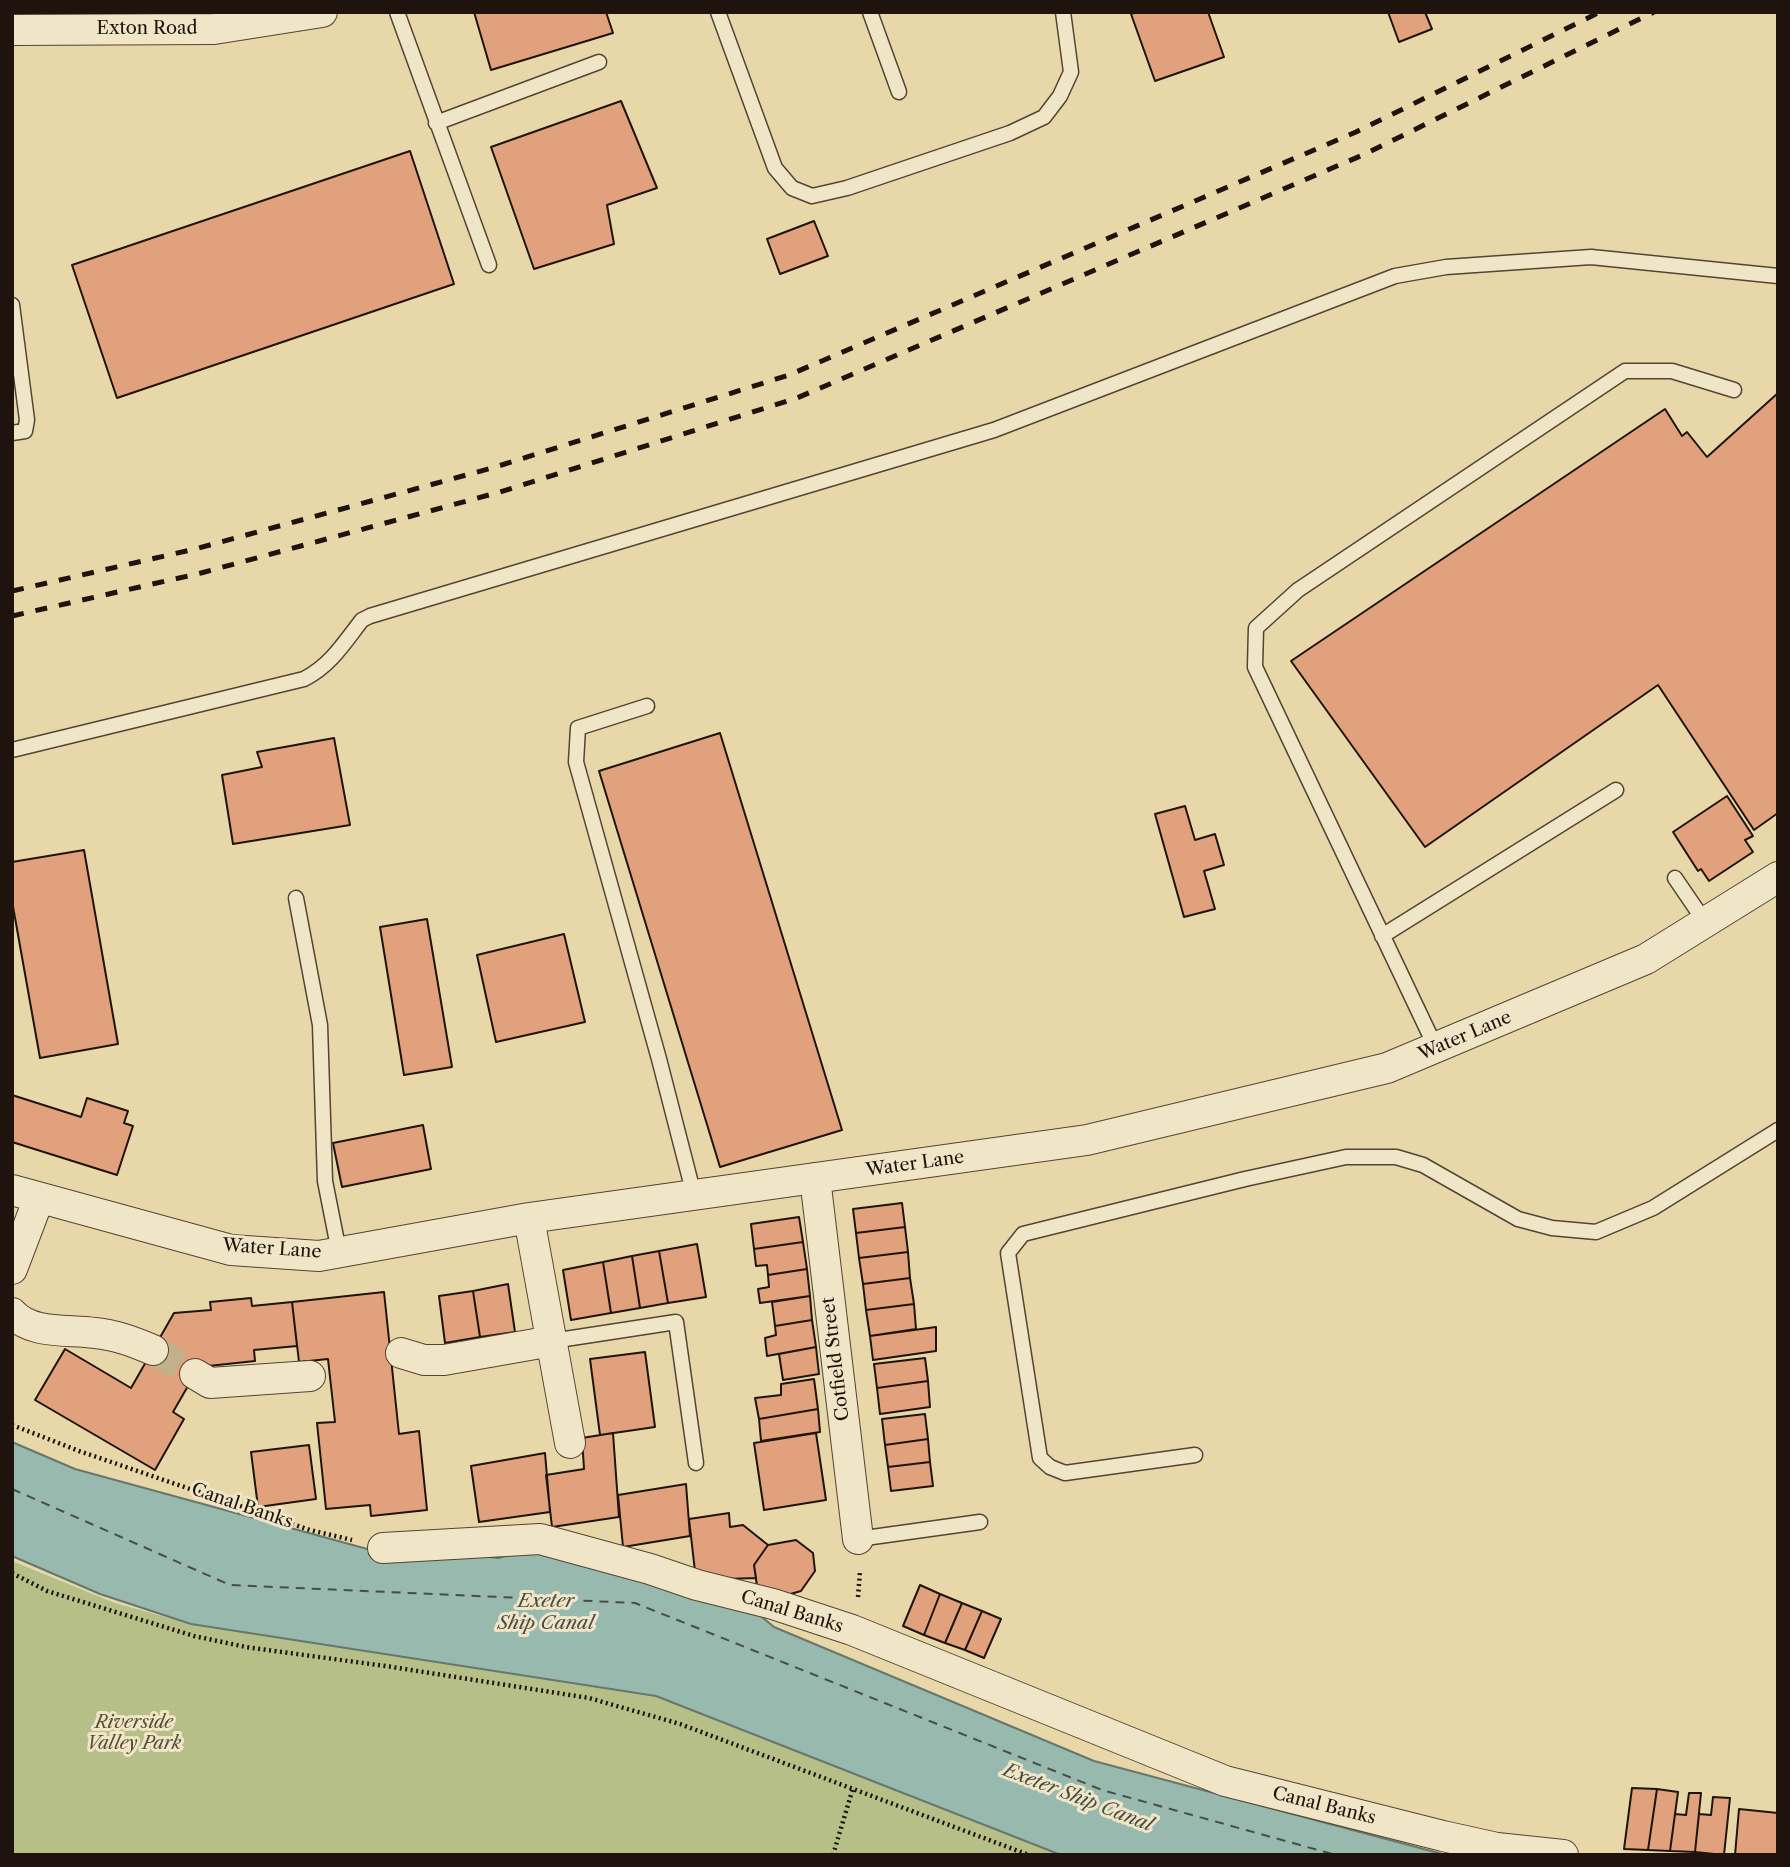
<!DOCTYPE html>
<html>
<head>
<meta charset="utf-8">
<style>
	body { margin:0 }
	#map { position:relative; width:1790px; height:1867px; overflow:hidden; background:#e8d8a9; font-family:"Libre Caslon Text",serif }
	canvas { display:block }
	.frame { position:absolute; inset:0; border:14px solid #1f140d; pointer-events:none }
</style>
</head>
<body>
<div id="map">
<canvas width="1790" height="1867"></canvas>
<div class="frame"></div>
</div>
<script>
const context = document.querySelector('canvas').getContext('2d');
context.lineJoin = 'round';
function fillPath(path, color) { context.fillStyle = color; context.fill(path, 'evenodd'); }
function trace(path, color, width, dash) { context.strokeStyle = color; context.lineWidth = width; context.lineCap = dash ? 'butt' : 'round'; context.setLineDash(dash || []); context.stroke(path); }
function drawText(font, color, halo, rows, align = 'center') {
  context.font = font + ' "Libre Caslon Text",serif'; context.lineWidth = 6; context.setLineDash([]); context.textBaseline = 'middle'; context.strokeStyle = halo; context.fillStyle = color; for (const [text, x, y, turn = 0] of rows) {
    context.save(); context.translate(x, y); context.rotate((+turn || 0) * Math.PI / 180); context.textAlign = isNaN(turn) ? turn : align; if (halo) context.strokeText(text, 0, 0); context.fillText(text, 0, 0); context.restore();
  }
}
const green = new Path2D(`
	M12,1561L115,1603L191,1624L656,1696L1061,1855H12Z`);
const water = new Path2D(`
	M12,1442L75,1469L382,1553L440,1550L498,1558L544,1545L745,1603L774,1627L1094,1761L1446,1855H1061L656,1696L191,1624L100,1594L12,1556Z`);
const ferry = new Path2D(`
	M12,1489L230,1585L635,1603L1102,1790L1336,1855`);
const building = new Path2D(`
	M474,12H606L613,33L491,70Z
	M1136,12H1208L1224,57L1155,81L1131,14Z
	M1388,12H1425L1432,29L1399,42Z
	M621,101L657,188L607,205L614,244L534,269L491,147Z
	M410,151L454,284L117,398L72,265Z
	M814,221L828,256L780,274L767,239Z
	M1778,393V813L1754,830L1658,685L1425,847L1291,661L1665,409L1682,436L1687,432L1707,457Z
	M720,733L842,1130L720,1167L599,771Z
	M334,738L350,825L233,844L222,775L262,767L257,752Z
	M1727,796L1753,836L1745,840L1753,852L1709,881L1701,869L1698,871L1673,832Z
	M1185,806L1195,840L1215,834L1224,865L1204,871L1215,909L1184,917L1155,814Z
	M84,850L118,1044L40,1058L12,901V862Z
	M427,919L452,1067L404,1075L380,927Z
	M564,934L585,1022L496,1042L477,955Z
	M12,1095L81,1117L87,1098L128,1111L124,1123L133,1126L117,1175L12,1142Z
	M423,1125L431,1169L342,1187L333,1143Z
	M902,1203L905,1227L856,1233L853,1209Z
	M799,1217L803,1242L754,1249L751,1224Z
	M905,1227L908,1252L859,1258L856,1233Z
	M803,1242L807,1269L768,1275L767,1265L756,1266L754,1249Z
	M697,1244L706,1297L668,1303L659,1251Z
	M659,1251L668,1303L640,1308L632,1256Z
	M908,1252L910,1278L863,1284L859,1258Z
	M632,1256L640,1308L611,1313L603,1262Z
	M603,1262L611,1313L571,1320L563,1270Z
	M807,1269L810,1296L760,1303L758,1289L769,1287L768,1275Z
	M910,1278L914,1304L866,1310L863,1284Z
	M508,1284L515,1332L480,1337L473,1291Z
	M473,1291L480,1337L445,1343L439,1296Z
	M384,1292L399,1434L419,1431L427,1510L371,1516L370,1505L326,1509L317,1423L335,1422L328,1359L299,1362L292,1302Z
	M810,1296L812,1320L775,1326L772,1302Z
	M251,1298L252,1306L292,1302L297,1346L254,1350L255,1361L199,1367L173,1412L184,1419L155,1470L35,1400L65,1349L131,1388L174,1313L211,1310L210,1302Z
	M914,1304L916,1329L870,1336L866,1310Z
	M812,1320L816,1347L767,1356L765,1338L776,1335L775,1326Z
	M936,1327V1351L873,1360L870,1336Z
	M816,1347L819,1374L783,1380L779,1354Z
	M645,1352L655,1427L600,1435L590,1359Z
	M925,1358L928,1381L877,1388L874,1364Z
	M814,1379L818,1409L759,1419L755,1398L781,1395V1384Z
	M928,1381L930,1407L880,1414L877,1388Z
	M818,1409L820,1432L761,1441L759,1419Z
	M925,1414L928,1439L885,1445L882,1419Z
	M613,1433L619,1517L552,1527L546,1475L584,1469L582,1438Z
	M816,1433L826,1500L764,1510L754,1443Z
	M928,1439L930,1462L888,1467L885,1445Z
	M309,1445L316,1499L258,1507L251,1452Z
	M545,1453L550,1512L479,1522L471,1466Z
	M930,1462L933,1486L891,1491L888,1467Z
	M686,1484L690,1536L623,1547L618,1495Z
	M729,1513L730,1527L743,1525L768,1545L754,1565L756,1578L696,1580L689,1519Z
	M796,1540L813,1553L815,1571L801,1591L780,1597L757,1586L754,1565L768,1545Z
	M920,1585L940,1594L924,1635L903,1626Z
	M940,1594L962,1603L945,1643L924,1635Z
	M962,1603L982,1611L965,1650L945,1643Z
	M982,1611L1001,1619L984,1658L965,1650Z
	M1632,1788L1657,1789L1648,1850L1624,1849Z
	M1657,1789L1678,1792L1670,1851L1648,1850Z
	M1689,1793H1701L1695,1852L1670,1851L1675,1814L1686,1815Z
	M1713,1797L1730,1798L1724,1855L1695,1852L1699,1814L1711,1815Z
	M1739,1809L1778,1813V1855H1735Z`);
const streetTunnel = new Path2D(`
	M153,1350L195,1374`);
const path = new Path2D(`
	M12,1425L79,1451L310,1530L352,1540
	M12,1573L47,1591L194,1636L246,1647L392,1667L589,1698L680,1724L1029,1855
	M858,1597L860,1571
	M833,1855L853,1788`);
const lane = new Path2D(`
	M397,12L489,265
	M718,12L775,168L792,188L812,196L847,188L1010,133L1044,117L1060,96L1071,72L1063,12
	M870,12L899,92
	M436,123L599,62
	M12,305L27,420L25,431L12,433
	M647,706L578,728L576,762L659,1059L694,1195
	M12,750L304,679C331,665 344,643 362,620L370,616L994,430L1395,276L1446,267L1591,257L1778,276
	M1675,878L1705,922
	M296,898L320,1025L325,1181L339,1252
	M1382,936L1616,790
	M1436,1048L1255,667L1256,628L1298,590L1625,371H1672L1734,390
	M552,1341L676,1322L696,1463
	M1195,1455L1065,1473L1050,1467L1040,1458L1008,1253L1023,1234L1245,1179L1346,1157H1396L1423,1165L1518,1219L1552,1228L1596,1232L1653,1208L1778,1130
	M858,1539L980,1522`);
const street = new Path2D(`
	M12,30L214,29L322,12
	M815,1178L858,1539
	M12,1190L231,1250L319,1256L529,1218L1087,1140L1387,1068L1646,959L1778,877
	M529,1218L570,1443
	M12,1269L39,1198
	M12,1313C32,1335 68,1329 95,1333C116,1335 134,1342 153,1350
	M401,1353L424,1360H444L552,1341
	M195,1374L210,1383L310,1376
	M383,1548L540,1539L650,1569L697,1585L773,1604L852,1630L1225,1781L1443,1836L1497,1848L1563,1855`);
const rail = new Path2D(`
	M12,591L195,549L492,468L789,375L1356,132L1600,12
	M12,616L201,573L500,492L797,398L1365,154L1654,12`);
const streetNames = [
	["Exton Road",147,29],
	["Water Lane",1465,1036,-23],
	["Water Lane",915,1164,-8],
	["Water Lane",272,1249,4],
	["Cotfield Street",836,1359,-97],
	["Canal Banks",242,1506,19],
	["Canal Banks",792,1612,17],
	["Canal Banks",1324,1806,14]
];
const parkNames = [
	["Riverside",134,1723],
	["Valley Park",134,1744]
];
const waterNames = [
	["Exeter",546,1602],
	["Ship Canal",546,1624],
	["Exeter Ship Canal",1078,1798,21]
];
fillPath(green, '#b6bf88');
fillPath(water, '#98b9ad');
trace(water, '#68776d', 2);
trace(ferry, '#494e45', 2, [9, 7]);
fillPath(building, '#e1a17c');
trace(building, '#1f140d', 2);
trace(streetTunnel, '#c0b18a', 30, [30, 15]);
trace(lane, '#514534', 17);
trace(street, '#514534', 32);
trace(path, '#1f140d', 4.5, [2, 3.5]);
trace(lane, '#f0e6c7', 14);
trace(street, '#f0e6c7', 30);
trace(rail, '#1f140d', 5, [12, 12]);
drawText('18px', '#1f140d', '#f0e6c7', streetNames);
drawText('italic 18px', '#545038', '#f0e6c7', parkNames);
drawText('italic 19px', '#494e45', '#f0e6c7', waterNames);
</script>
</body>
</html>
